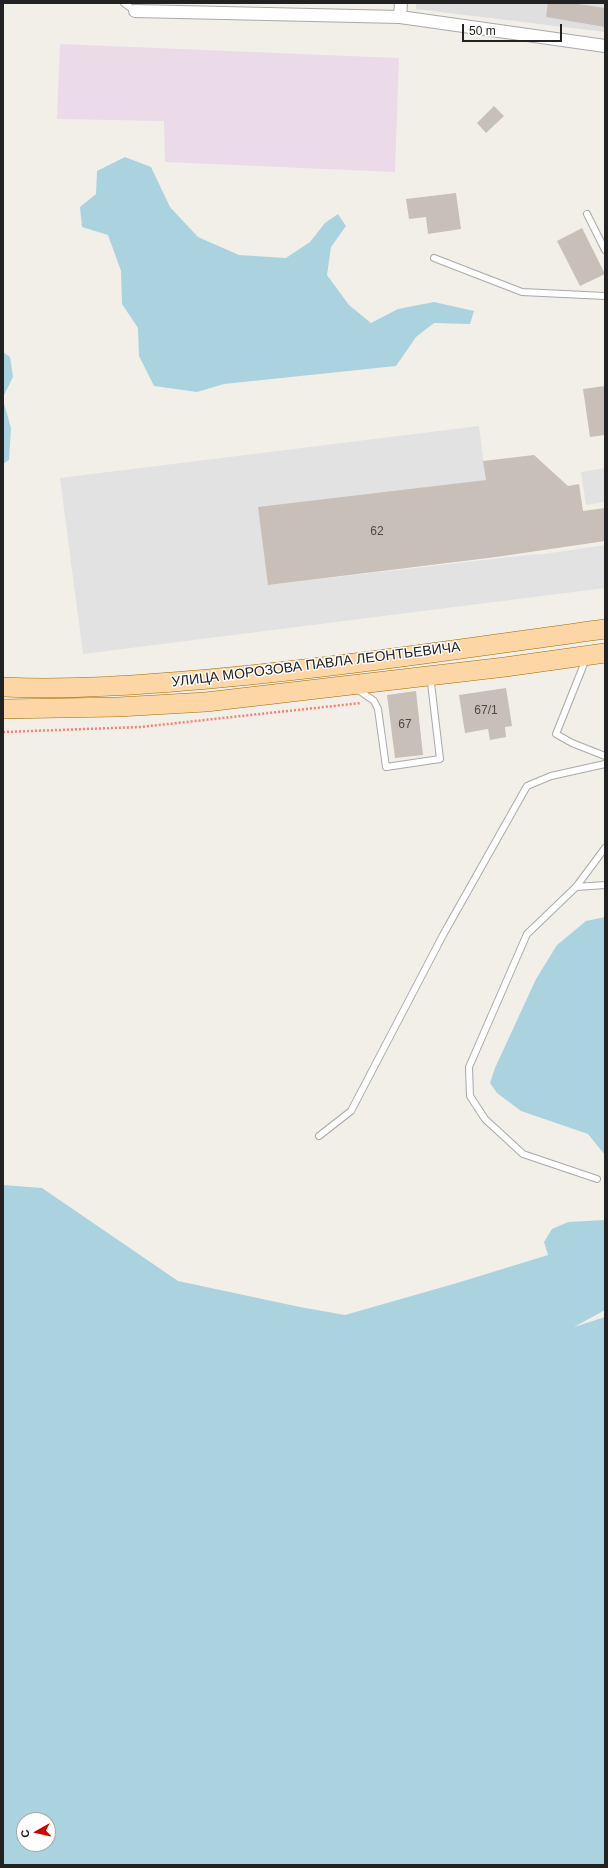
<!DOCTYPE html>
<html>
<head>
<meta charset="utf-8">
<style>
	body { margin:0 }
	#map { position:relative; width:608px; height:1868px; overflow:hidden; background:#f2efe9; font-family:Arial,sans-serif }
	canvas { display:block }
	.frame { position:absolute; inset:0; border:4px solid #222; pointer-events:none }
	.north { position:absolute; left:16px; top:1812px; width:40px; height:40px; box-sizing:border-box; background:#fff; border:1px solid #a7a7a7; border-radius:50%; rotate:262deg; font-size:11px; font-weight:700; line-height:16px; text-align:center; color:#222 }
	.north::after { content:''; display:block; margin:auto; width:14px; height:18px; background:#d40000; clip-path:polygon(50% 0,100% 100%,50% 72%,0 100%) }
	.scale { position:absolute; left:462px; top:24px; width:100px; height:18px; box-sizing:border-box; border:2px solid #222; border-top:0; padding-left:5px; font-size:12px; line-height:14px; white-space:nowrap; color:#222; -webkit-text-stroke:3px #fff; paint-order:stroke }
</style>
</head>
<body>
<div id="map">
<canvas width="608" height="1868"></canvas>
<div class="frame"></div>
<div class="north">С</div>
<div class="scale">50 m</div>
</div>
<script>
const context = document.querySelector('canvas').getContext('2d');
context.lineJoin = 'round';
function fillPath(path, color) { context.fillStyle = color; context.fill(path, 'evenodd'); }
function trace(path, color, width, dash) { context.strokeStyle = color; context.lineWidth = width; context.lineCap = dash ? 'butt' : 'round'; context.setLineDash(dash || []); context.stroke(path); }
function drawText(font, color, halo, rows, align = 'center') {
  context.font = font + ' Arial,sans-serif'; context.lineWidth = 3; context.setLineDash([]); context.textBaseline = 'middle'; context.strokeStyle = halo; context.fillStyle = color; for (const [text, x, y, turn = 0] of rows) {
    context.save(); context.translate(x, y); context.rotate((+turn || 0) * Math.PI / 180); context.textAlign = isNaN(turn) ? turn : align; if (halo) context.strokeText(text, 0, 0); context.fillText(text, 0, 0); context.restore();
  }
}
const residential = new Path2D(`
	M416,3H605V32L416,9Z`);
const industrial = new Path2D(`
	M60,44L399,58L395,172L165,162L164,121L57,119Z`);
const parking = new Path2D(`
	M479,426L486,480L268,585L527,555L543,554L605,545V588L83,654L60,478Z
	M605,468V502L586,505L581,472Z`);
const water = new Path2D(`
	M125,157L151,167L170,207L198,237L239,255L286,258L310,242L325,223L338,214L346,226L331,247L327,275L349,305L371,323L398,309L434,302L474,311L470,324L434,323L416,337L396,366L224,384L197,392L154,386L139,356L138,328L122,304L121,271L108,235L82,227L80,207L96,194L97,171Z
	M3,352L10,357L13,377L3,397Z
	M3,400L11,428L9,460L3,464Z
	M605,917V1155L588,1134L521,1111L497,1093L490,1083L495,1068L536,979L557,945L586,921Z
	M3,1185L42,1188L178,1281L300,1307L345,1315L457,1283L548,1255L544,1242L552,1229L568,1222L605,1220V1310L574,1327L605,1317V1865H3ZM24,1820H48V1844H24Z`);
const building = new Path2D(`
	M548,3H571L605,8V27L546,17Z
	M494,106L504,116L486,133L477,123Z
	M456,193L461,229L428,234L426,217L409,219L406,199Z
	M582,228L605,274L580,286L557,241Z
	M605,386V435L590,437L583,389Z
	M534,455L568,486L579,484L583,511L605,508V541L496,557L268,585L258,507L486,480L483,461Z
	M506,688L512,726L505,727L506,737L490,740L488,729L465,733L459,695Z
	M416,691L423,755L395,758L387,695Z`);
const path = new Path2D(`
	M3,732L140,727L361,703`);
const service = new Path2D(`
	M124,3L135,11
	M587,214L605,250
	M434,258L522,292L605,296
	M586,659L556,734L572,743L605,756
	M357,689L374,701L378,709L386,767L440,759L431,683L435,679
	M576,887L605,885
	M319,1136L351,1111L443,935L527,786L551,776L605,764
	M597,1179L523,1154L485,1119L470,1096L469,1067L527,934L576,887L605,848`);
const minor = new Path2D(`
	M135,11L400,17L605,46
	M400,17L401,3`);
const primary = new Path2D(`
	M3,687C73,690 140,685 209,679C342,667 473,647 605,629
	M3,709L118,707L206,702L505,667L605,653`);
const numberNames = [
	["62",377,532],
	["67/1",486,711],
	["67",405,725]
];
const streetNames = [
	["УЛИЦА МОРОЗОВА ПАВЛА ЛЕОНТЬЕВИЧА",316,665,-7]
];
fillPath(residential, '#e0dfdf');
fillPath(industrial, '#ebdbe8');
fillPath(parking, '#e2e2e2');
fillPath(water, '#aad3df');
fillPath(building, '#c7bfb8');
trace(service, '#a9a9a9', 8);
trace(minor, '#a9a9a9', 14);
trace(primary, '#a06b00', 20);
trace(path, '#fa8072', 2.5, [2, 2]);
trace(service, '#fff', 6);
trace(minor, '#fff', 12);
trace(primary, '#fcd6a4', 19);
drawText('12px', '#4b4948', null, numberNames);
drawText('14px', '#222', '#fff', streetNames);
</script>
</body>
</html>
